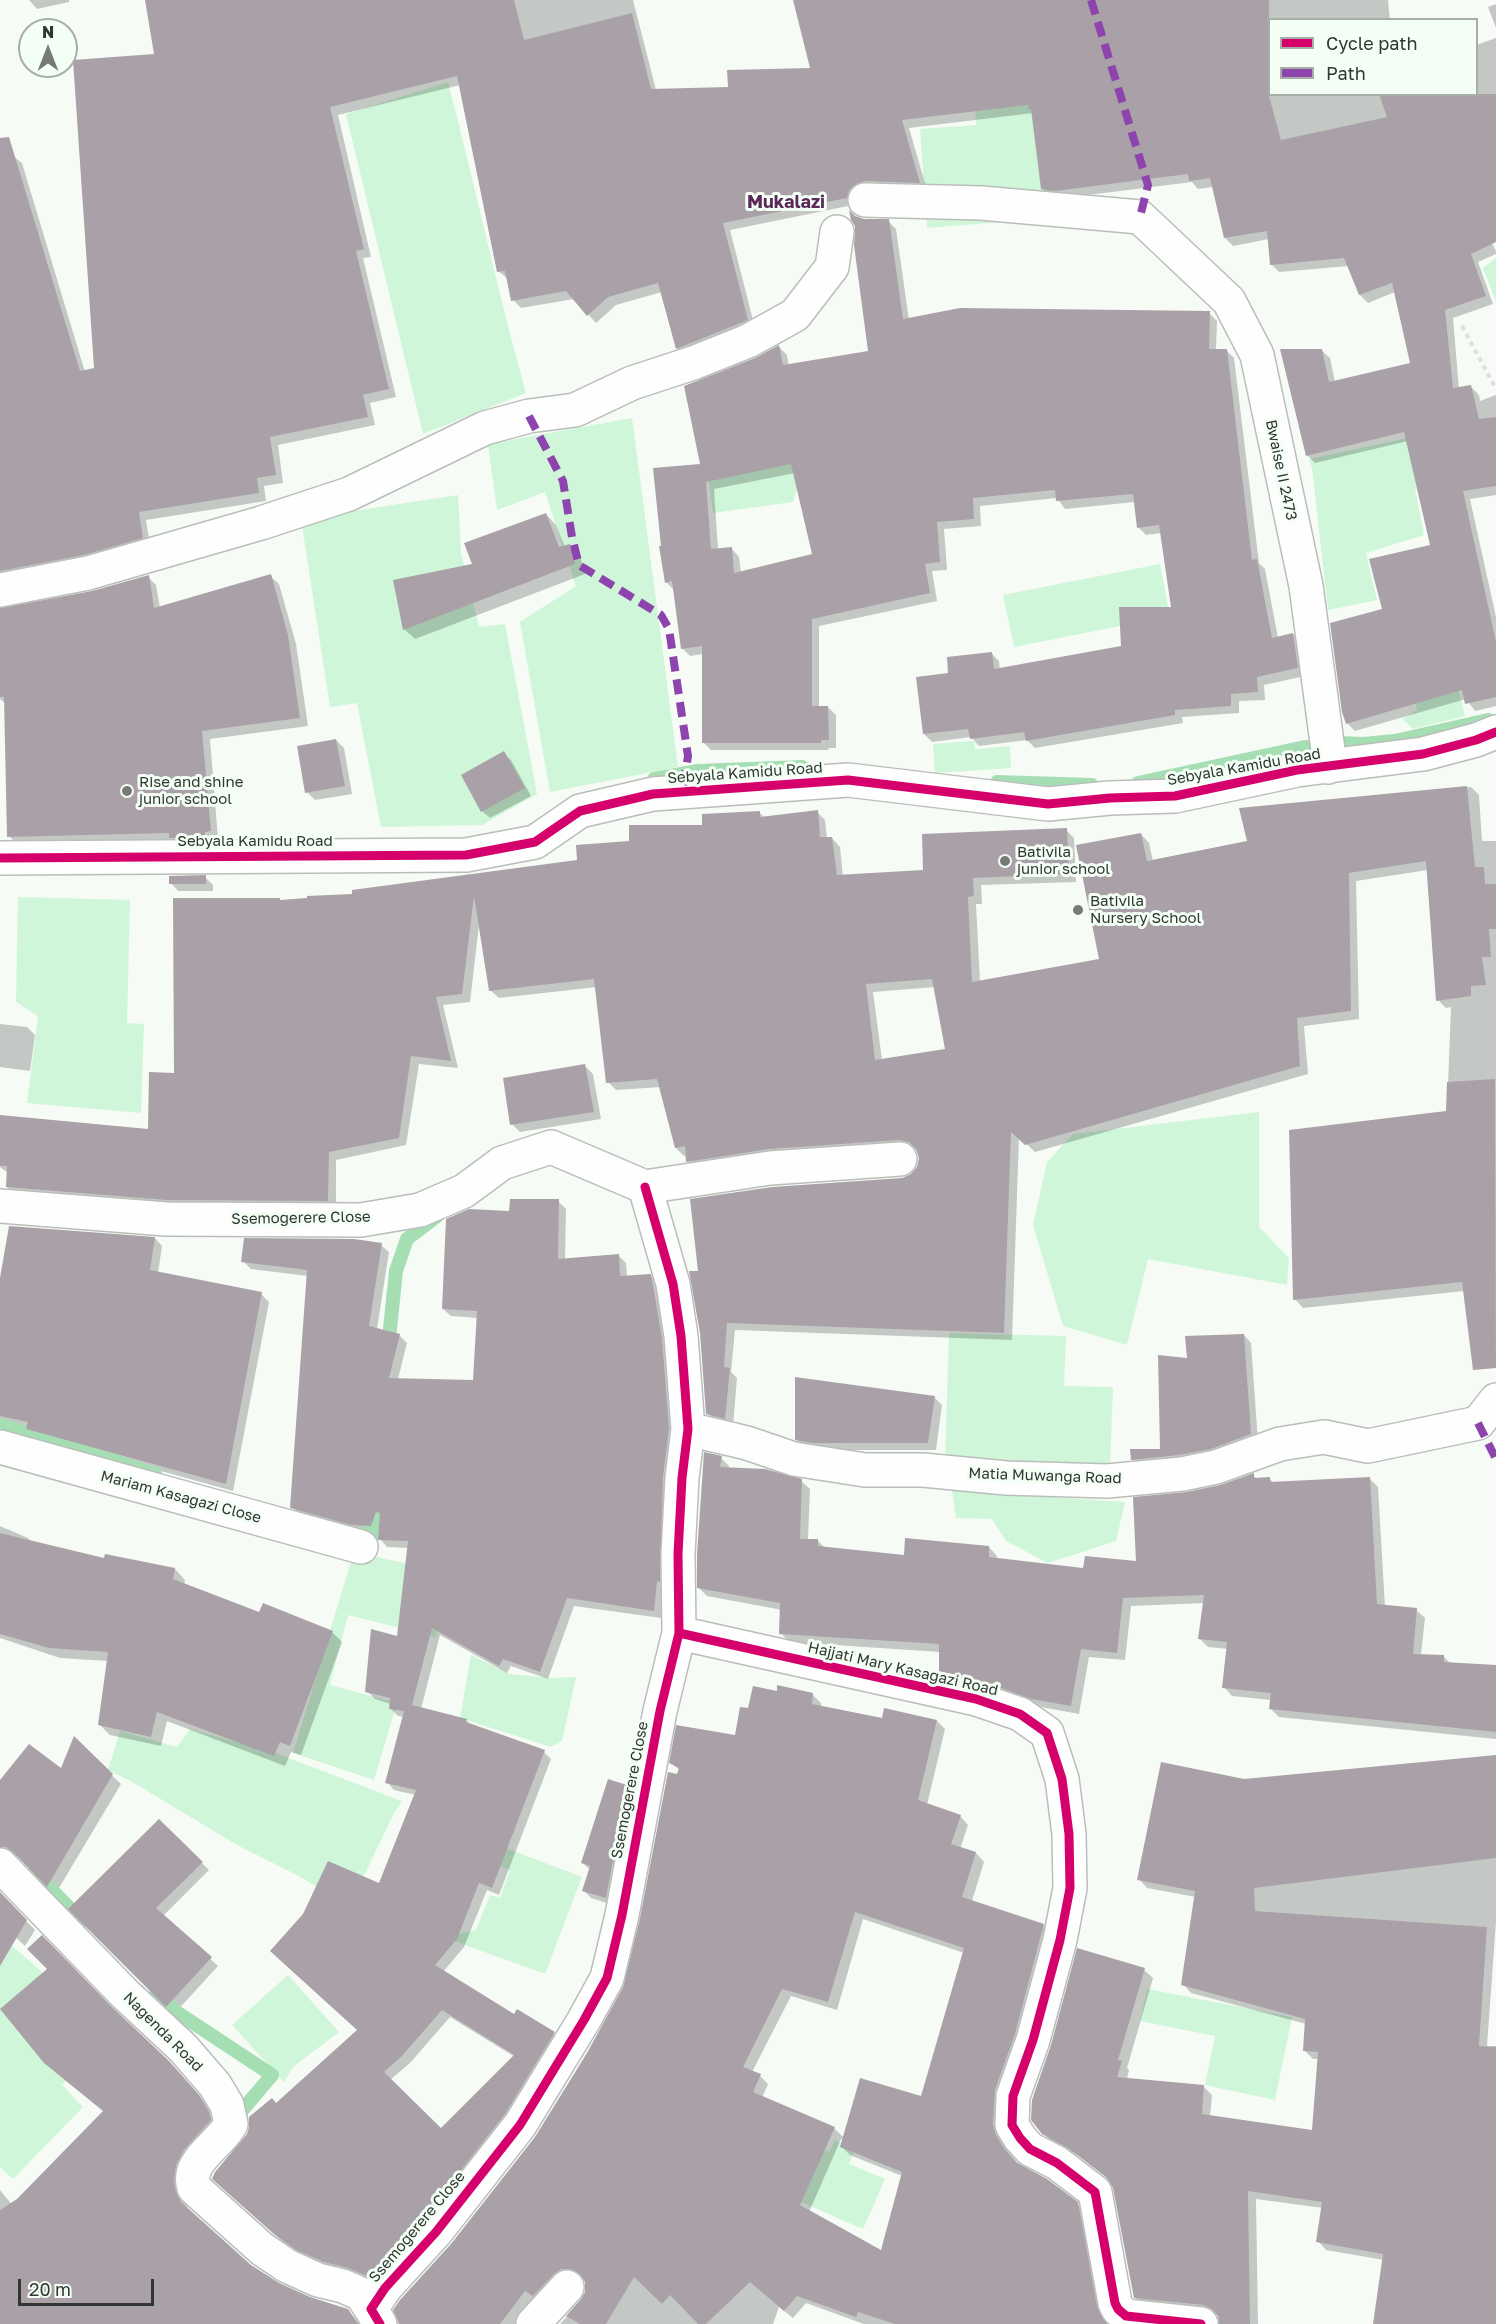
<!DOCTYPE html>
<html>
<head>
<meta charset="utf-8">
<style>
	body { margin:0 }
	#map { position:relative; width:1496px; height:2324px; overflow:hidden; background:#f6fbf6; font-family:"Golos Text",sans-serif }
	canvas { display:block }
	.legend { position:absolute; left:1268px; top:18px; width:210px; height:78px; box-sizing:border-box; background:#f3fef5; border:2px solid #a6aea7; margin:0; padding:8px 10px; list-style:none; font-size:18px; color:#323633 }
	.legend li { display:flex; align-items:center; gap:12px; height:30px }
	.legend b { width:30px; border:2px solid #a6aea7 }
	.north { position:absolute; left:18px; top:18px; width:60px; height:60px; box-sizing:border-box; background:#f3fef5; border:2px solid #a6aea7; border-radius:50%; rotate:0deg; font-size:16px; font-weight:700; line-height:24px; text-align:center; color:#323633 }
	.north::after { content:''; display:block; margin:auto; width:21px; height:27px; background:#777b77; clip-path:polygon(50% 0,100% 100%,50% 72%,0 100%) }
	.scale { position:absolute; left:18px; top:2279px; width:136px; height:27px; box-sizing:border-box; border:3px solid #323633; border-top:0; padding-left:8px; font-size:18px; line-height:21px; white-space:nowrap; color:#323633; -webkit-text-stroke:4px #f3fef5; paint-order:stroke }
</style>
</head>
<body>
<div id="map">
<canvas width="1496" height="2324"></canvas>
<ul class="legend">
<li><b style="height:8px;background:#d6006c"></b>Cycle path</li>
<li><b style="height:8px;background:#8e44ad"></b>Path</li>
</ul>
<div class="north">N</div>
<div class="scale">20 m</div>
</div>
<script>
const context = document.querySelector('canvas').getContext('2d');
context.lineJoin = 'round';
function fillPath(path, color) { context.fillStyle = color; context.fill(path, 'evenodd'); }
function trace(path, color, width, dash) { context.strokeStyle = color; context.lineWidth = width; context.lineCap = dash ? 'butt' : 'round'; context.setLineDash(dash || []); context.stroke(path); }
function drawText(font, color, halo, rows, align = 'center') {
  context.font = font + ' "Golos Text",sans-serif'; context.lineWidth = 6; context.setLineDash([]); context.textBaseline = 'middle'; context.strokeStyle = halo; context.fillStyle = color; for (const [text, x, y, turn = 0] of rows) {
    context.save(); context.translate(x, y); context.rotate((+turn || 0) * Math.PI / 180); context.textAlign = isNaN(turn) ? turn : align; if (halo) context.strokeText(text, 0, 0); context.fillText(text, 0, 0); context.restore();
  }
}
const green = new Path2D(`
	M1044,69L1055,218L927,228L920,129L976,125L973,75Z
	M448,82C475,185 497,290 526,393L423,434L346,114Z
	M1496,258V301L1483,268Z
	M632,418L678,767L550,792L520,622L576,586L545,492L497,510L488,444Z
	M1454,428L1464,478L1415,489L1424,535L1366,553L1377,600L1328,610L1312,468L1309,459Z
	M781,438L803,470L793,502L713,513L705,455Z
	M458,495L461,553L479,627L505,624L537,794L482,825L381,827L357,703L330,707L301,519Z
	M1160,564L1170,616L1014,647L1003,595Z
	M1435,594L1465,716L1413,729L1402,719L1417,710L1402,639Z
	M974,741L975,749L1010,746L1011,768L935,773L933,744Z
	M18,897L130,900L127,1023L144,1024L141,1113L27,1103L38,1016L16,1002Z
	M1259,1112V1227L1289,1258L1287,1285L1148,1259L1127,1345L1063,1326L1033,1225L1047,1162L1073,1134Z
	M949,1333L1066,1336L1064,1386L1113,1387L1110,1466L945,1462Z
	M952,1490L1125,1502L1116,1541L1048,1563L1006,1541L992,1519L956,1518Z
	M354,1552L450,1573L436,1637L348,1615L330,1685L397,1703L374,1780L293,1753Z
	M471,1655L510,1674L550,1678L576,1677L562,1741L551,1747L460,1718Z
	M190,1729L275,1753L402,1801L394,1813L349,1907L299,1876L237,1845L134,1783L108,1770L120,1731L177,1747Z
	M493,1843L582,1877L545,1974L443,1937L476,1930L490,1895L500,1898L510,1870L486,1861Z
	M0,1935L112,2034L62,2085L83,2107L13,2179L0,2167Z
	M288,1975L339,2032L293,2067L284,2082L232,2025Z
	M1147,1989L1292,2017L1275,2100L1205,2085L1215,2036L1140,2021Z
	M835,2140L855,2149L849,2164L885,2179L863,2229L787,2196L810,2144L829,2152Z`);
const shadow = new Path2D(`
	M29,0H69V2L37,9Z
	M217,0H633L656,90L729,88L812,69L795,0H1388L1390,20H1270V94H1476V45L1496,38V116L1458,172L1496,251V254L1478,262L1493,304L1453,318L1459,389L1471,387L1479,395L1480,401L1496,395V495L1470,499L1496,617V706L1475,711L1466,699L1355,731L1347,723L1384,610L1431,546L1408,441L1315,463L1307,455L1321,350L1330,358L1335,382L1412,364L1395,292L1368,303L1360,295L1349,266L1279,272L1271,264L1269,239L1233,246L1225,238L1213,187L1198,189L1192,182L1064,198L1051,197L1043,189L1033,113L909,128L927,190L730,230L755,328L685,356L677,348L662,292L616,305L596,323L574,299L521,308L513,300L508,279L498,271L460,85L338,115L371,257L363,258L396,397L370,403L375,425L278,445L283,483L264,486L266,501L146,520L150,545L0,581V146L22,163L85,372L96,370L156,56Z
	M1496,4V28L1488,7Z
	M854,217L864,220L888,221L896,229L909,320L1209,313L1217,321L1216,350H1226L1234,358L1259,563L1265,569L1278,638L1293,634L1301,642L1305,676L1264,685L1265,700L1239,701V713L1182,717L1183,723L1035,748L1027,740L979,746L971,737L932,742L924,734L950,675L991,653L999,661L1000,670L1123,647L1173,609L1162,533L1146,535L1138,527L1135,502L1065,509L1057,498L980,506L981,526L944,529L947,570L932,571L937,601L819,626V707H828L836,715V748H828L829,750H711L703,742V654L690,656L682,648L674,590L666,582L702,465L756,360L779,347L787,355L789,366L870,352ZM795,473L813,555L741,573L739,557L732,549L718,550L714,489Z
	M546,514L556,525L565,547L569,546L580,556L585,574L415,639L404,629L474,565Z
	M270,576L279,584L296,644L308,726L210,739L218,839L213,840V846L17,844L9,836L6,704L0,699V609L92,593L148,577L156,585L160,608Z
	M336,740L344,748L352,794L315,800L307,792Z
	M503,753L511,760L531,796L490,818L482,811Z
	M1471,787L1479,795L1482,841H1496V1343L1491,1344L1464,1291L1303,1308L1295,1299L1447,1112L1451,1007L1446,1008L1438,1000L1428,870L1356,881L1359,1019L1304,1026L1308,1074L1035,1152L1019,1137L1012,1340L735,1330L731,1372L737,1378L733,1426L716,1422L707,1413L700,1272L912,1175L918,1167L920,1158L918,1150L908,1148L696,1169L688,1161L687,1155L684,1156L676,1148L661,1087L616,1090L608,1082L597,987L499,998L490,990L479,925L470,1002L443,1005L458,1068L419,1064L406,1145L336,1160V1209L176,1208L16,1195L7,1187L8,1173L0,1167V1143L149,1131L176,1075L281,902L354,896L579,861L631,842L760,813L765,818L817,812L825,820L827,839L832,838L840,847L843,877L925,871L1066,830L1074,838L1076,882L981,885L982,904H976L980,982L1101,961L1141,834L1149,843L1153,861L1249,843L1241,810ZM935,987L947,1051L882,1060L873,992Z
	M205,877L213,885V891H178L171,883Z
	M0,1024L27,1027L35,1035L30,1071L0,1067Z
	M585,1066L593,1074L601,1119L520,1132L512,1124Z
	M558,1201L566,1209L565,1260L618,1255L626,1263L627,1277L650,1275L658,1283L670,1347L676,1437L661,1618L574,1606L548,1679L511,1666L507,1673L440,1635L421,1709L467,1721L472,1726L544,1752L551,1759L499,1895L487,1890L464,1947L443,1972L514,2016L554,2034L561,2041L512,2122L378,2284L333,2269L306,2257L283,2242L221,2186L276,2104L359,2030L380,1885L416,1795L394,1790L387,1782L404,1717L398,1716L390,1708L391,1704L375,1699L367,1691L398,1638L408,1548L387,1547L380,1539V1533L360,1532L300,1515L292,1507L308,1276L251,1269L243,1261L381,1245L389,1252L377,1329L399,1335L407,1343L398,1379L475,1381L478,1318L451,1316L443,1309L511,1212ZM450,2017L515,2057L441,2130L390,2080L410,2063Z
	M155,1238L162,1246L158,1273L261,1294L269,1302L233,1491L35,1436L28,1427L0,1421V1287Z
	M1244,1335L1251,1343L1258,1442L1140,1467L1132,1459L1161,1450L1188,1360Z
	M934,1397L942,1405L936,1450H822L804,1447L796,1439Z
	M721,1458L729,1466V1469L801,1481L810,1489L808,1540L818,1541L826,1549L906,1557L989,1547L997,1556V1560L1084,1569L1137,1563L1186,1494L1220,1487L1253,1475L1257,1479L1269,1478L1274,1483L1369,1478L1378,1487L1385,1607L1416,1610L1425,1618L1421,1655L1443,1656L1451,1664L1496,1666V1739L1279,1717L1270,1708L1271,1700L1232,1696L1224,1687L1228,1649L1208,1647L1200,1639L1205,1603L1131,1606L1125,1660L1089,1657L1079,1714L1041,1707L992,1689L949,1679L940,1671V1652L789,1642L781,1633L782,1610L707,1596L699,1588Z
	M0,1526L28,1538L32,1543L105,1560L175,1569L185,1580L184,1585L260,1614L332,1632L342,1642L301,1755L291,1752L285,1766L167,1721L161,1746L110,1735L100,1725L108,1661L60,1658L0,1638Z
	M778,1693L812,1694L821,1703V1707L883,1720L937,1721L945,1729L927,1805L960,1816L968,1825L960,1849L976,1853L984,1862L972,1901L1043,1925L1052,1934L1001,2134L1004,2145L1019,2165L1077,2204L1086,2213L1104,2316L1109,2324H864L806,2303L793,2318L779,2307L773,2324H560L582,2300L587,2292L585,2279L581,2277H571L525,2324H400L452,2245L537,2136L588,2054L625,1988L680,1771L671,1762L736,1737L749,1710ZM863,1919L964,1953L922,2098L844,2138L834,2128L762,2098L768,2084L760,2076L752,2072L791,1996L837,2010ZM841,2139L843,2140L841,2146L850,2155L902,2176L882,2252L809,2212Z
	M75,1739L121,1784L56,1893L23,1860L15,1855H4L0,1857V1783L62,1770Z
	M1496,1756V1922L1487,2046H1496V2324H1374L1384,2260L1326,2250L1318,2241L1323,2208L1256,2199L1258,2324H1221L1219,2316L1213,2313L1143,2305L1135,2297L1115,2187L1110,2180L1079,2156L1052,2142L1043,2133L1144,1970L1153,1978L1127,2068L1129,2070L1127,2079L1204,2087L1212,2095L1210,2117L1314,2131L1319,2059H1313L1304,2050L1306,2024L1191,1993L1183,1984L1196,1897L1147,1888L1139,1879L1244,1781Z
	M626,1786L634,1794L613,1905L591,1898L583,1890L590,1870L583,1863Z
	M159,1821L209,1870L163,1916L218,1966L175,2013L70,1909Z
	M0,1894L35,1930L25,1946L0,1923Z
	M114,2011L178,2071L208,2106L217,2122L182,2191L184,2201L189,2210L251,2266L279,2284L310,2299L348,2310L360,2324H0V2190L13,2206L104,2111Z`);
const stream = new Path2D(`
	M654,779L698,771L802,767
	M997,782L1092,785
	M1138,783L1305,747L1328,750L1339,743L1363,744L1395,741L1488,720
	M388,1348L396,1271L407,1239L437,1216
	M0,1425L155,1474
	M354,1534L373,1535L374,1501
	M35,1873L82,1921
	M156,1993L175,2011L272,2075L233,2121`);
const building = new Path2D(`
	M145,0H514L524,40L632,13L651,89L728,87L727,70L810,68L793,0H1269V96L1281,140L1387,117L1379,94H1496V242L1471,254L1486,296L1445,310L1453,388L1471,385L1479,419L1496,417V486L1463,491L1496,642V697L1465,704L1462,690L1346,724L1342,712L1330,623L1382,609L1369,559L1430,545L1404,432L1306,456L1280,349H1322L1329,382L1410,363L1392,283L1359,295L1344,258L1270,265L1267,231L1224,238L1210,178L1189,181L1188,174L1055,191L1041,189L1031,109L1029,110L1028,105L902,120L920,183L865,181L856,184L849,190L847,198L723,223L748,320L676,349L658,283L608,297L587,316L566,291L511,301L505,271L497,272L457,76L330,107L364,249L356,251L389,389L363,395L368,417L270,437L276,475L257,478L259,493L139,512L143,538L84,555L0,571V138L9,137L80,371L94,368L73,60L154,54Z
	M849,210L855,216L864,219H889L903,319L960,308L1210,311L1209,349H1227L1252,560L1257,559L1272,638L1293,633L1298,668L1257,677L1258,692L1231,694V706L1175,710V715L1026,741L1024,732L970,739L968,729L923,734L916,677L948,673L947,657L992,652L994,669L1121,646L1119,607H1171L1159,525L1137,528L1133,494L1056,501L1055,490L973,498L974,519L937,522L940,562L925,564L930,593L812,619V706H828L829,740H821V743H702V646L681,649L672,581L665,583L659,546H661L653,468L700,464L684,386L755,358L779,345L783,365L868,351L854,245L855,226L851,220ZM791,464L812,554L734,573L732,547L711,549L706,482Z
	M546,513L559,547L570,544L575,564L403,630L393,580L472,564L464,543Z
	M271,574L288,635L300,718L202,731L211,831L205,832V838H169V833L7,837L4,697H0V608L92,591L149,575L154,608Z
	M336,739L345,786L305,793L297,746Z
	M504,751L525,788L481,812L461,775Z
	M1467,786L1475,867H1484L1485,884H1496V929H1489L1491,957H1482L1486,985L1471,986V996L1436,1001L1426,861L1349,873L1351,1011L1297,1018L1300,1066L1025,1145L1011,1132L1004,1333L727,1323L724,1367L730,1368L725,1419L706,1414L700,1333L689,1271H698L690,1199L772,1187L902,1178L911,1174L917,1167L919,1158L916,1149L909,1142L899,1140L769,1149L686,1162L685,1146L675,1148L657,1079L606,1083L594,979L489,991L474,896L462,994L436,997L451,1061L411,1056L399,1138L329,1152L328,1201L167,1200L6,1187L7,1166H0V1115L148,1129L149,1072L174,1073L173,898H280V900L307,898V896L352,894V890L577,860L576,845L629,841V825H702V814L760,811V817L818,810L820,837H832L837,875L923,870L922,834L1067,828L1069,874L973,878L974,896L968,897L972,982L1099,959L1076,845L1141,833L1147,861L1247,841L1239,808ZM932,979L945,1049L875,1060L866,984Z
	M206,875V884H169V876Z
	M585,1064L594,1112L510,1125L503,1078Z
	M1495,1079L1496,1368L1473,1370L1462,1282L1293,1300L1289,1130L1446,1111L1447,1082Z
	M510,1199H559L558,1259L619,1254L620,1276L651,1274L662,1338L669,1429L663,1477L660,1582L657,1581L654,1611L567,1598L540,1672L503,1659L499,1666L432,1628L412,1705L467,1719L466,1722L545,1750L492,1888L479,1883L457,1939L435,1965L514,2014L517,2009L555,2032L505,2114L422,2220L369,2277L348,2268L324,2262L296,2250L274,2234L212,2179L215,2172L247,2134L249,2127V2117L272,2098L276,2103L357,2030L270,1951L303,1914L328,1861L379,1883L416,1790L385,1783L404,1711L389,1709L390,1698L365,1692L371,1629L397,1636L408,1541L378,1540L380,1513L376,1512L371,1526L351,1525L290,1508L307,1270L241,1262L244,1238L354,1239L382,1243L369,1326L400,1334L389,1378L473,1380L477,1311L442,1309L446,1219L469,1209L509,1211ZM442,2010L514,2055L441,2128L384,2072L402,2056Z
	M9,1226L155,1237L150,1270L262,1292L226,1484L26,1429L28,1422L0,1416V1278Z
	M1244,1334L1251,1434L1211,1449L1179,1455L1131,1460L1130,1449H1160L1158,1355L1187,1358L1185,1336Z
	M795,1377L935,1396L928,1443H813L795,1440Z
	M704,1452L722,1456L720,1467L765,1469L802,1479L800,1539H818V1546L904,1555L905,1538L989,1546V1557L1083,1568L1085,1556L1136,1561L1133,1497L1186,1492L1220,1485L1254,1473V1478L1270,1477V1482L1370,1477L1377,1604L1417,1608L1413,1654L1444,1655V1662L1496,1665V1732L1269,1709L1271,1693L1222,1688L1227,1642L1198,1639L1204,1595L1123,1598L1117,1653L1081,1649L1071,1706L1031,1699L982,1681L939,1671V1644L779,1634L780,1603L697,1588V1554Z
	M0,1533L104,1558L105,1554L175,1568L173,1579L259,1612L263,1603L333,1631L290,1746L280,1742L274,1756L157,1712L151,1737L98,1725L108,1652L49,1648L0,1634Z
	M777,1685L813,1693L812,1704L882,1718L884,1708L937,1720L918,1800L961,1815L951,1844L976,1852L962,1897L1044,1924L1015,2034L995,2090L993,2125L996,2135L1004,2148L1016,2162L1047,2179L1078,2202L1097,2306L1107,2324H895L858,2312L856,2317L797,2296L784,2311L750,2282L706,2324H698L670,2295L662,2304L634,2277L606,2324H580L566,2316L581,2299L585,2292V2282L580,2274L570,2269H561L554,2274L533,2296L525,2291L500,2324H399L393,2310L400,2300L451,2244L535,2137L587,2053L623,1987L640,1918L668,1772L677,1774L679,1768L669,1763L676,1725L735,1735L740,1707L748,1708L753,1686L777,1691ZM855,1912L964,1948L921,2096L860,2078L840,2147L902,2172L881,2250L800,2205L835,2127L753,2092L761,2074L743,2067L782,1989L828,2002Z
	M74,1736L113,1774L47,1887L13,1852L6,1847H0V1780L29,1744L61,1768Z
	M1496,1755V1858L1254,1888L1255,1911L1487,1927L1479,2046L1496,2047V2324H1373L1383,2254L1316,2242L1322,2202L1248,2191L1250,2324H1219L1218,2316L1212,2309L1203,2305L1134,2298L1113,2188L1106,2177L1068,2148L1042,2134L1031,2120L1032,2100L1051,2045L1077,1948L1145,1968L1118,2060L1122,2061L1117,2077L1204,2085L1202,2114L1312,2130L1318,2052L1303,2051L1305,2019L1181,1985L1195,1891L1137,1880L1161,1762L1244,1779Z
	M608,1779L627,1785L606,1898L582,1891L590,1866L581,1863Z
	M159,1819L203,1862L156,1908L212,1957L166,2007L68,1909Z
	M0,1892L27,1920L0,1966Z
	M42,1935L112,2007L169,2061L200,2096L209,2112L211,2120L184,2150L176,2165L174,2181L176,2192L181,2202L251,2265L279,2283L310,2297L348,2309L358,2324H0V2210L17,2199L103,2111L44,2063L0,2009L47,1969L27,1949Z`);
const path = new Path2D(`
	M1462,326L1496,389`);
const minor = new Path2D(`
	M865,200L981,203L1140,217L1229,301L1257,355L1306,586L1328,750V767
	M0,590L88,573L261,523L349,494L485,428L529,416L575,410L632,383L693,363L748,341L795,315L832,267L837,232
	M0,858L466,855L535,842L580,811L653,794L848,780L1048,804L1110,798L1175,796L1297,770L1423,754L1476,740L1496,732
	M645,1187L770,1168L900,1159
	M0,1206L166,1219L361,1220L420,1210L464,1191L502,1163L551,1147L645,1187
	M688,1429L747,1443L794,1459L865,1470H923L1006,1478L1107,1481L1182,1474L1216,1467L1280,1444L1324,1437L1368,1446L1478,1423L1496,1400
	M0,1447L361,1547
	M679,1633L976,1699L1020,1714L1047,1733L1062,1779L1069,1834L1070,1888L1060,1940L1033,2040L1013,2096L1012,2125L1020,2138L1030,2149L1057,2163L1095,2192L1115,2303L1118,2309L1126,2316L1201,2324
	M0,1865L125,1994L183,2048L215,2085L227,2105L231,2124C220,2145 185,2161 194,2188L262,2249L287,2266L318,2280L343,2286L361,2294L371,2309
	M380,2324L371,2309L385,2288L436,2232L520,2125L584,2020L607,1978L622,1915L660,1711L679,1633L678,1554L682,1478L688,1429L681,1336L673,1284L645,1187
	M533,2324L567,2287`);
const quiet = new Path2D(`
	M1091,0L1148,185L1140,217
	M529,416L563,481L572,537L579,565L661,615L669,629L688,756L682,793
	M1478,1423L1496,1459`);
const cycleway = new Path2D(`
	M0,858L466,855L535,842L580,811L653,794L848,780L1048,804L1110,798L1175,796L1297,770L1423,754L1476,740L1496,732
	M679,1633L976,1699L1020,1714L1047,1733L1062,1779L1069,1834L1070,1888L1060,1940L1033,2040L1013,2096L1012,2125L1020,2138L1030,2149L1057,2163L1095,2192L1115,2303L1118,2309L1126,2316L1201,2324
	M380,2324L371,2309L385,2288L436,2232L520,2125L584,2020L607,1978L622,1915L660,1711L679,1633L678,1554L682,1478L688,1429L681,1336L673,1284L645,1187`);
const markers = [
	[127,791,6,"#777b77"],
	[1005,861,6,"#777b77"],
	[1078,910,6,"#777b77"]
];
const streetNames = [
	["Bwaise II 2473",1281,470,78],
	["Sebyala Kamidu Road",1244,767,-10],
	["Sebyala Kamidu Road",745,773,-4],
	["Sebyala Kamidu Road",255,841],
	["Ssemogerere Close",301,1218,-1],
	["Matia Muwanga Road",1045,1476,2],
	["Mariam Kasagazi Close",181,1497,15],
	["Hajjati Mary Kasagazi Road",903,1669,13],
	["Ssemogerere Close",630,1790,-79],
	["Nagenda Road",163,2032,45],
	["Ssemogerere Close",417,2227,-50]
];
const poiNames = [
	["Rise and shine",139,782],
	["junior school",139,799],
	["Bativila",1017,852],
	["junior school",1017,869],
	["Bativila",1090,901],
	["Nursery School",1090,918]
];
const quarterNames = [
	["Mukalazi",786,202]
];
fillPath(green, '#cff6d8');
fillPath(shadow, '#0003');
trace(stream, '#a6deb4', 14);
fillPath(building, '#aaa0a8');
trace(minor, '#babeba', 36);
trace(path, '#dddfdd', 4, [4.5, 4.5]);
trace(minor, '#fefefe', 33);
trace(quiet, '#8e44ad', 8, [15, 8]);
trace(cycleway, '#d6006c', 9);
for (const [x, y, r, color] of markers) { const dot = new Path2D(); dot.arc(x, y, r, 0, 2 * Math.PI); context.fillStyle = color; context.fill(dot); trace(dot, '#f3fef5', 2); }
drawText('15px', '#323633', '#f3fef5', streetNames);
drawText('15px', '#323633', '#f3fef5', poiNames, 'left');
drawText('bold 18px', '#5b2857', '#f3fef5', quarterNames);
</script>
</body>
</html>
